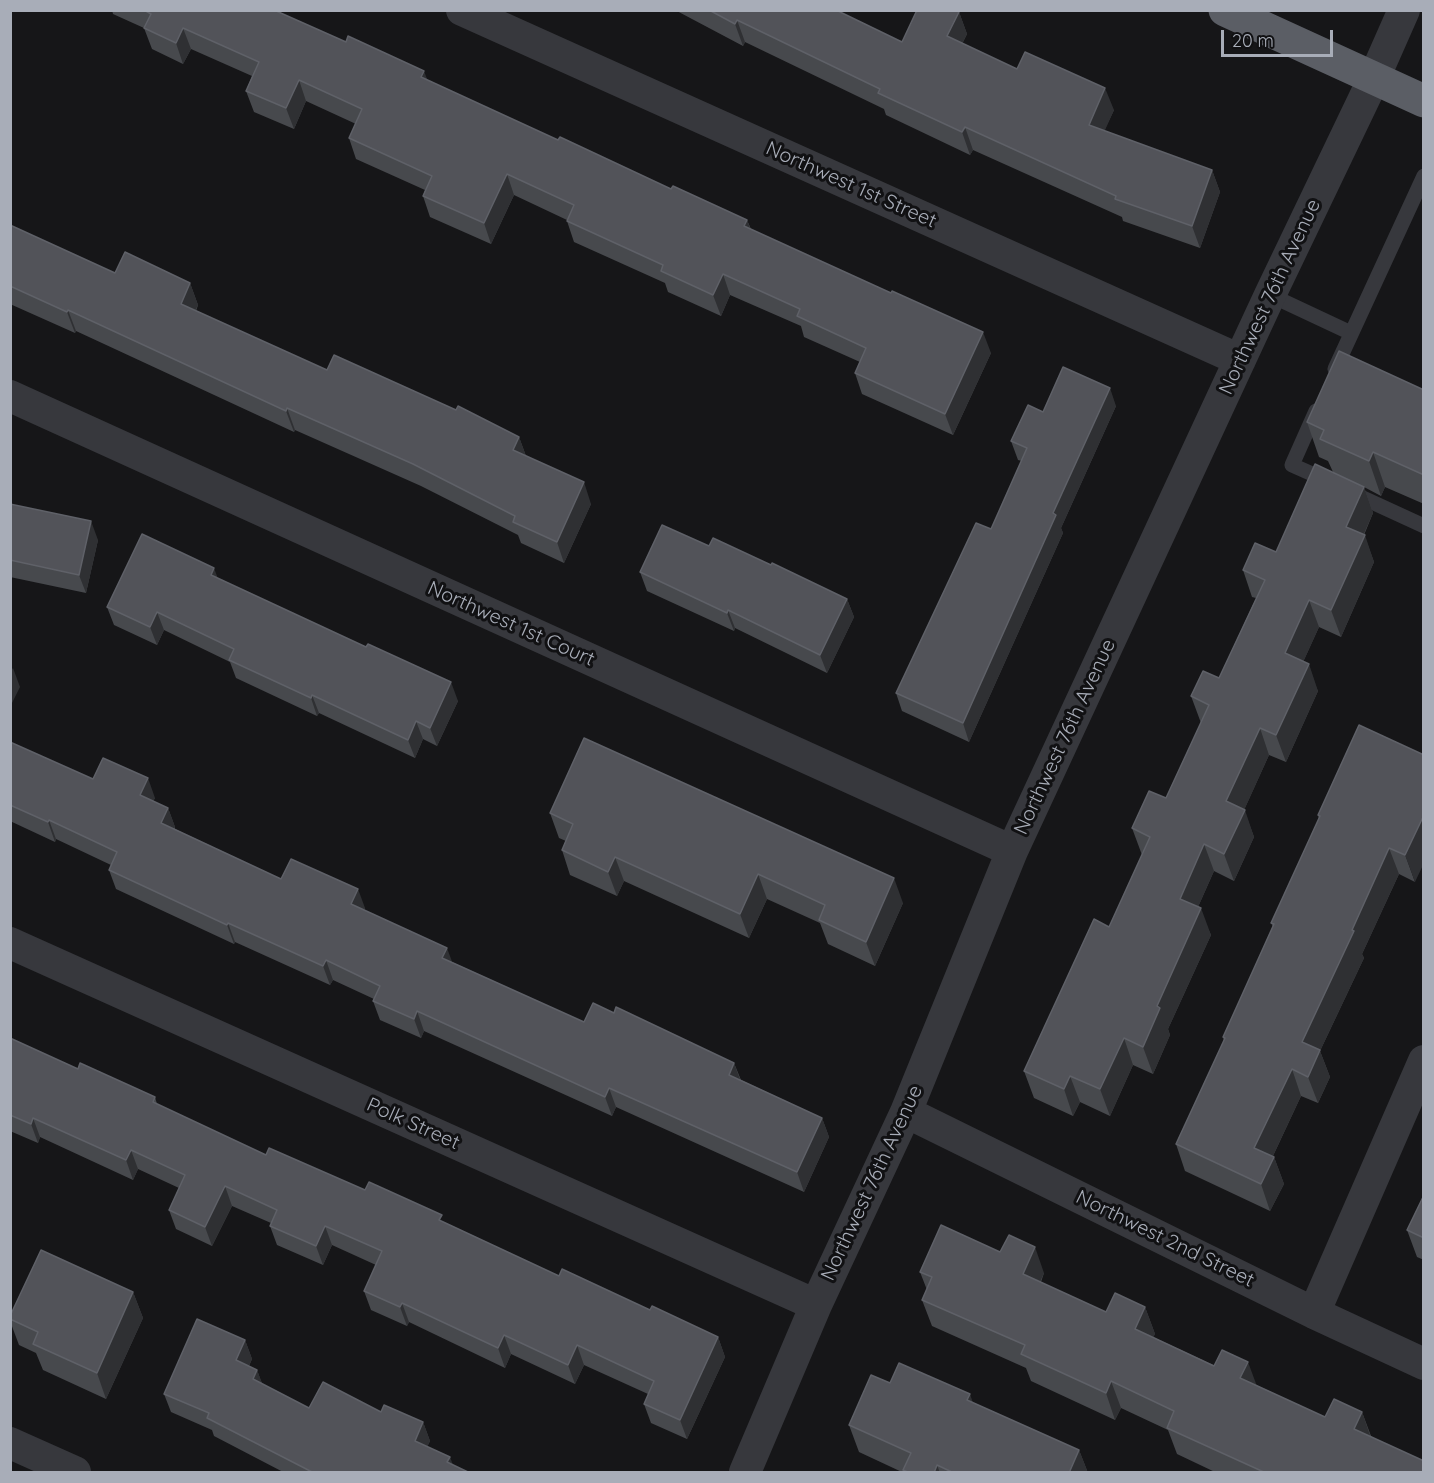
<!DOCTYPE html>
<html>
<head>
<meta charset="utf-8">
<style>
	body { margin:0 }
	#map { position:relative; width:1434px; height:1483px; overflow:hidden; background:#161618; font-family:Quicksand,sans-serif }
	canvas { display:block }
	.frame { position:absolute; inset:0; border:12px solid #a8adb8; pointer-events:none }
	.scale { position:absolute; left:1221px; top:30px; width:112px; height:27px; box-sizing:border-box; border:3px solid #a8adb8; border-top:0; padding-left:8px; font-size:18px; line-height:21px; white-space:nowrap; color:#a8adb8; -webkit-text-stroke:4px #111113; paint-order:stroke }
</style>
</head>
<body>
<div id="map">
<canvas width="1434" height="1483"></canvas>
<div class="frame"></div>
<div class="scale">20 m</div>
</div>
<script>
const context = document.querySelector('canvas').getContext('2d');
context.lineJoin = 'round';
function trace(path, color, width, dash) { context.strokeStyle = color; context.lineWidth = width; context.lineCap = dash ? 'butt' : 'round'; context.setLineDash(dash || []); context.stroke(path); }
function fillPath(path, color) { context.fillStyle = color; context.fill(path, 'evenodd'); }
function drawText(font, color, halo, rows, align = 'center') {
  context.font = font + ' Quicksand,sans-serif'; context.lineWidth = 6; context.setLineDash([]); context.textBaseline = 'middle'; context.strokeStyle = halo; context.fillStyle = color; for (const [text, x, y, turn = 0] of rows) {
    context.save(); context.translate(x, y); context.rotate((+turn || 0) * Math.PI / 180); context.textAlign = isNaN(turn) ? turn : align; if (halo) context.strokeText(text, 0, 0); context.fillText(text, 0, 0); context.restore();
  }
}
const service = new Path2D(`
	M1270,295L1351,333
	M1335,369L1424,176
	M1316,411L1292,465L1328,481
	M1350,492L1424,526`);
const minor = new Path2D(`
	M462,10L1240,360
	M10,396L1012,851
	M10,943L816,1305
	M906,1112L1314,1313L1424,1364
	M1314,1313L1424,1061
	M10,1443L75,1472
	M745,1472L816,1305L906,1112L1012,851L1270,295L1374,78L1404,10`);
const trunk = new Path2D(`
	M1225,10L1424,101`);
const wall = new Path2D(`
	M112,10H274L558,140L671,189L747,220L751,229L991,353L953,435L862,394L855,373L860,362L804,337L801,326L730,295L721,316L668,292L665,283L574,242L567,221V220L514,195L491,244L430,217L423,196L425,190L356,159L349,138L356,124L306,101L294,129L254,112L246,91L252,76L191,49L183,64L152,49L144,28L113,14Z
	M675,10H836L902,42L959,12L967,34L962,44L1017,69L1114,110L1104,131L1212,170L1220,192L1200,248L1123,221L1122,217L973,150L970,155L886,115L884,109L745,42L743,46Z
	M10,225L115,273L190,283L198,305L196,311L327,370L519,437L526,456L591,504L564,563L521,543L518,535L421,486L295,430L294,432L76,331L75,333L10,304Z
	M1424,390V504L1385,487L1381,496L1364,487L1373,513L1364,535L1374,562L1341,637L1319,627L1303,662L1318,691L1286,762L1269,755L1244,810L1254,837L1234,881L1214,871L1198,907L1211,935L1168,1029L1170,1035L1153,1074L1133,1065L1110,1116L1080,1102L1073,1116L1034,1098L1024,1071L1109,927L1142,855L1132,828L1166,798L1201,723L1191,696L1219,678L1256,598L1252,597L1243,570L1276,552L1333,472L1328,461L1319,457L1307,422Z
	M1116,406L1061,528L1063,533L969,742L902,711L896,693L991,529L1022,461L1018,460L1011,441L1043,412Z
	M10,504L98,540L86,593L10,577Z
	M709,546L847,599L854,617L827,673L735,628L734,631L647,591L640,572Z
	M218,578L458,701L437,746L423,739L415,758L319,713L317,716L236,678L230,662L164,630L157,645L114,625L107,607Z
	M1359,725L1415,882L1399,874L1362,954L1364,958L1320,1051L1330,1077L1318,1103L1301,1096L1273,1156L1274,1157L1284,1184L1270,1211L1185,1171L1176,1144L1224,1041L1223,1037L1273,927L1271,923L1319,819L1318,815Z
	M10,742L93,779L155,798L153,801L168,808L175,827V829L281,879L365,908L364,910L452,962L584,1022L614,1013L734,1063L741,1080L822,1118L829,1137L804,1192L616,1107L612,1116L424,1031L421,1038L380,1020L373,1001L374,999L333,980L330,985L235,942L234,944L116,889L109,870L111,865L56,839L55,842L10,821Z
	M550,813L903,903L875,966L828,944L820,923L767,899L749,938L624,881L617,896L570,875L562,850L566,841L559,838Z
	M10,1038L78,1069L155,1097L157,1104L266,1155L365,1190L444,1222L559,1276L650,1310L718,1337L725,1357L687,1439L651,1423L644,1404L648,1394L584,1365L575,1384L511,1354L505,1368L409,1322L407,1326L371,1310L364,1291L376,1265L332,1245L323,1265L277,1245L270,1226L271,1223L232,1206L212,1246L176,1229L169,1210L179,1188L138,1169L133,1180L40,1137L38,1143L10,1131Z
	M1424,1195V1260L1417,1257L1407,1230Z
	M920,1272L1044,1273L1041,1282L1106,1312L1145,1307L1155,1334L1153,1337L1325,1417L1362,1412L1371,1436L1424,1473H1217L1177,1454L1168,1430L1121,1408L1115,1420L1031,1381L1026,1368L932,1326L922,1300L927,1290Z
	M133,1292L143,1318L106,1399L43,1370L36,1353L19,1345L10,1321V1316Z
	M245,1340L252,1359L249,1366L257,1370L262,1384L309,1408L381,1412L423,1422L430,1441L427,1447L453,1465L470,1473H285L214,1436L212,1430L171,1412L164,1394Z
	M890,1383L972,1402L1079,1450L1088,1473H904L859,1452L849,1425Z`);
const shadedWall = new Path2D(`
	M959,12L967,34L955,58L947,36Z
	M737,20L745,42L743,46L735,24Z
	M183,28L191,49L183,64L176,43Z
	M424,71L432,92L421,77Z
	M299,80L306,101L294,129L286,108Z
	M1105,88L1114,110L1097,148L1089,125Z
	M965,127L973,150L970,155L962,132Z
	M1212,170L1220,192L1200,248L1192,226Z
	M507,174L514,195L491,244L484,223Z
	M747,220L755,241L744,226Z
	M723,274L730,295L721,316L713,295Z
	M190,283L198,305L188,325L181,304Z
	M68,310L76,331L75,333L67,312Z
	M983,332L991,353L953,435L945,414Z
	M1110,388L1116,406L1061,528L1063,533L969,742L963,723L1053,513Z
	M287,408L295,430L294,432L286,411Z
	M519,437L527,459L513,450Z
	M1373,452L1385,487L1381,496L1369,461Z
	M584,482L591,504L564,563L557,542Z
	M1364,487L1373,513L1355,554L1346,527Z
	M91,521L98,540L86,593L79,575Z
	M1365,535L1374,562L1341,637L1331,610Z
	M214,568L221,587L211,575Z
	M847,599L854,617L827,673L820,655Z
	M1309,600L1319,627L1295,680L1285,653Z
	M728,610L735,628L734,631L727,613Z
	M157,612L164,630L157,645L150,627Z
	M1309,664L1318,691L1286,762L1276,735Z
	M13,668L20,687L10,707V672Z
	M451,682L458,701L437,746L430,728Z
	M312,695L319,713L317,716L311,698Z
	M416,721L423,739L415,758L408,740Z
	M1260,728L1269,755L1236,828L1226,801Z
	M148,778L155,798L147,814L140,795Z
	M168,808L175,827L168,842L161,823Z
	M1245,810L1254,837L1234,881L1224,854Z
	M1424,815V863L1415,882L1405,855Z
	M49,820L56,839L55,842L48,822Z
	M1204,844L1214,871L1190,925L1180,899Z
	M1389,848L1399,874L1362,954L1364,958L1320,1051L1330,1077L1318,1103L1308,1077L1302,1042Z
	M615,857L624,881L617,896L608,872Z
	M758,874L767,899L749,938L740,914Z
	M894,878L903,903L875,966L866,942Z
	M358,889L365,908L358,923L351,904Z
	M1201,908L1211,935L1168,1029L1170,1035L1153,1074L1143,1047L1157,1006Z
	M228,923L235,942L234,944L227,925Z
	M447,948L454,967L442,958Z
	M326,960L333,980L330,985L323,966Z
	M417,1011L424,1031L421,1038L414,1019Z
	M1124,1038L1133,1065L1110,1116L1100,1089Z
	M734,1063L741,1082L729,1075Z
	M1292,1069L1301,1096L1264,1175L1254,1148Z
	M1070,1076L1080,1102L1073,1116L1064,1089Z
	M609,1088L616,1107L612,1116L605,1097Z
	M33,1118L40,1137L38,1143L31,1124Z
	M822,1118L829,1137L804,1192L797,1172Z
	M131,1150L138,1169L133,1180L126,1160Z
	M1274,1157L1284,1184L1270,1211L1261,1184Z
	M225,1186L232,1206L212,1246L205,1227Z
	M325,1226L332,1245L323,1265L316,1246Z
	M1035,1247L1044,1273L1032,1300L1023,1274Z
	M133,1292L143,1318L106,1399L97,1373Z
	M402,1303L409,1322L407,1326L400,1307Z
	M1145,1307L1155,1334L1145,1355L1135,1329Z
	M504,1335L511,1354L505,1368L498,1348Z
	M718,1337L725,1357L687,1439L680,1420Z
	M245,1340L252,1359L243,1379L236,1360Z
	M577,1345L584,1365L575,1384L568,1365Z
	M1248,1362L1258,1389L1240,1378Z
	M257,1370L264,1388L253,1379Z
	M1111,1381L1121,1408L1115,1420L1106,1393Z
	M970,1394L979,1421L967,1400Z
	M1362,1412L1371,1438L1354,1429Z
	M423,1422L430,1441L421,1460L415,1441Z
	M1079,1450L1088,1473H1069Z
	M450,1457L456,1473L447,1462Z
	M937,1465L940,1473H934Z`);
const building = new Path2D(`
	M144,10H274L346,42L348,36L424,71L421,77L558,140L560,137L671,189L673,186L747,220L744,226L891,293L892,291L983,332L945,414L855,373L866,348L797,316L800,309L723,274L713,295L661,271L663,265L567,221L574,205L507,174L484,223L423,196L432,176L349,138L362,109L299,80L286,108L246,91L259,62L183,28L176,43L144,28L151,14Z
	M709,10H836L902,42L917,10H955L959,12L947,36L1017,69L1025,52L1105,88L1089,125L1212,170L1192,226L1115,199L1116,196L965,127L962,132L878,93L880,89L737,20L735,24Z
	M10,225L115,273L125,252L190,283L181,304L327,370L334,355L456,410L458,406L519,437L513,450L584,482L557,542L513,522L515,516L413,464L287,408L286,411L68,310L67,312L10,286Z
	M1339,351L1424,390V475L1373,452L1369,461L1320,439L1324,430L1307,422Z
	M1063,367L1110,388L1053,513L1056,515L963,723L896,693L976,523L991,529L1027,448L1011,441L1028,405L1043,412Z
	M1315,464L1364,487L1346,527L1365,535L1331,610L1309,600L1285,653L1309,664L1276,735L1260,728L1226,801L1245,810L1224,854L1204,844L1180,899L1201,908L1157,1006L1160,1008L1143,1047L1124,1038L1100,1089L1070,1076L1064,1089L1024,1071L1094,919L1109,927L1150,837L1132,828L1149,791L1166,798L1209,705L1191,696L1203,671L1219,678L1265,580L1243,570L1255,543L1276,552Z
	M10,504L91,521L79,575L10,560Z
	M662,525L709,546L713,538L771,565L772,563L847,599L820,655L728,610L727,613L640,572Z
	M142,534L214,568L211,575L366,647L368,644L451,682L430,728L416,721L408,740L312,695L311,698L229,660L234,649L157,612L150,627L107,607Z
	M1359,725L1424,755V815L1405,855L1389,848L1352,930L1354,931L1302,1042L1320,1050L1308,1077L1292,1069L1254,1148L1274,1157L1261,1184L1176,1144L1225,1038L1223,1037L1274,924L1271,923L1320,816L1318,815Z
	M584,738L894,878L866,942L819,920L825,905L758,874L740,914L615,857L608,872L562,850L573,824L550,813Z
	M10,742L93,779L103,758L148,778L140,795L168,808L161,823L281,879L291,859L358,889L351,904L447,948L442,958L584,1022L593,1003L614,1013L616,1007L734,1063L729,1075L822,1118L797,1172L609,1088L605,1097L417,1011L414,1019L373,1001L380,986L326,960L323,966L228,923L227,925L109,870L117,852L49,820L48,822L10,805Z
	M10,1038L78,1069L80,1063L155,1097L153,1102L266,1155L269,1148L365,1190L369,1182L442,1215L439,1220L559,1276L562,1269L650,1310L652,1306L718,1337L680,1420L644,1404L654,1381L577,1345L568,1365L504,1335L498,1348L402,1303L400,1307L364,1291L382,1251L325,1226L316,1246L270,1226L277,1210L225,1186L205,1227L169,1210L185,1175L131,1150L126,1160L33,1118L31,1124L10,1115Z
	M1424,1195V1238L1407,1230Z
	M941,1225L1000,1252L1009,1235L1035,1247L1023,1274L1106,1312L1115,1293L1145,1307L1135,1329L1214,1366L1222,1350L1248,1362L1240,1378L1325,1417L1334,1399L1362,1412L1354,1429L1424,1461V1473H1266L1167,1428L1174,1411L1111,1381L1106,1393L1021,1354L1025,1345L922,1300L932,1277L920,1272Z
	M41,1250L133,1292L97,1373L33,1344L38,1332L10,1319V1316Z
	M197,1319L245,1340L236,1360L257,1370L253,1379L309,1408L323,1382L381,1412L384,1405L423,1422L415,1441L450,1457L447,1462L470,1473H314L207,1418L209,1413L164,1394Z
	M899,1363L970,1394L967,1400L1079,1450L1069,1473H954L937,1465L934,1473H910L903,1470L911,1453L849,1425L871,1375L890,1383Z`);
const streetNames = [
	["Northwest 1st Street",851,185,24],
	["Northwest 76th Avenue",1270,297,-65],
	["Northwest 1st Court",511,624,24],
	["Northwest 76th Avenue",1065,737,-65],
	["Polk Street",413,1124,24],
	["Northwest 76th Avenue",872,1183,-65],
	["Northwest 2nd Street",1165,1239,26]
];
trace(service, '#37383d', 15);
trace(minor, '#37383d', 32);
trace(trunk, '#5b5e65', 33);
fillPath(wall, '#47494d');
fillPath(shadedWall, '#2f3033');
fillPath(building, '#525359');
trace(building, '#5f6168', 1.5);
drawText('20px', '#a8adb8', '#111113', streetNames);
</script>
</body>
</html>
